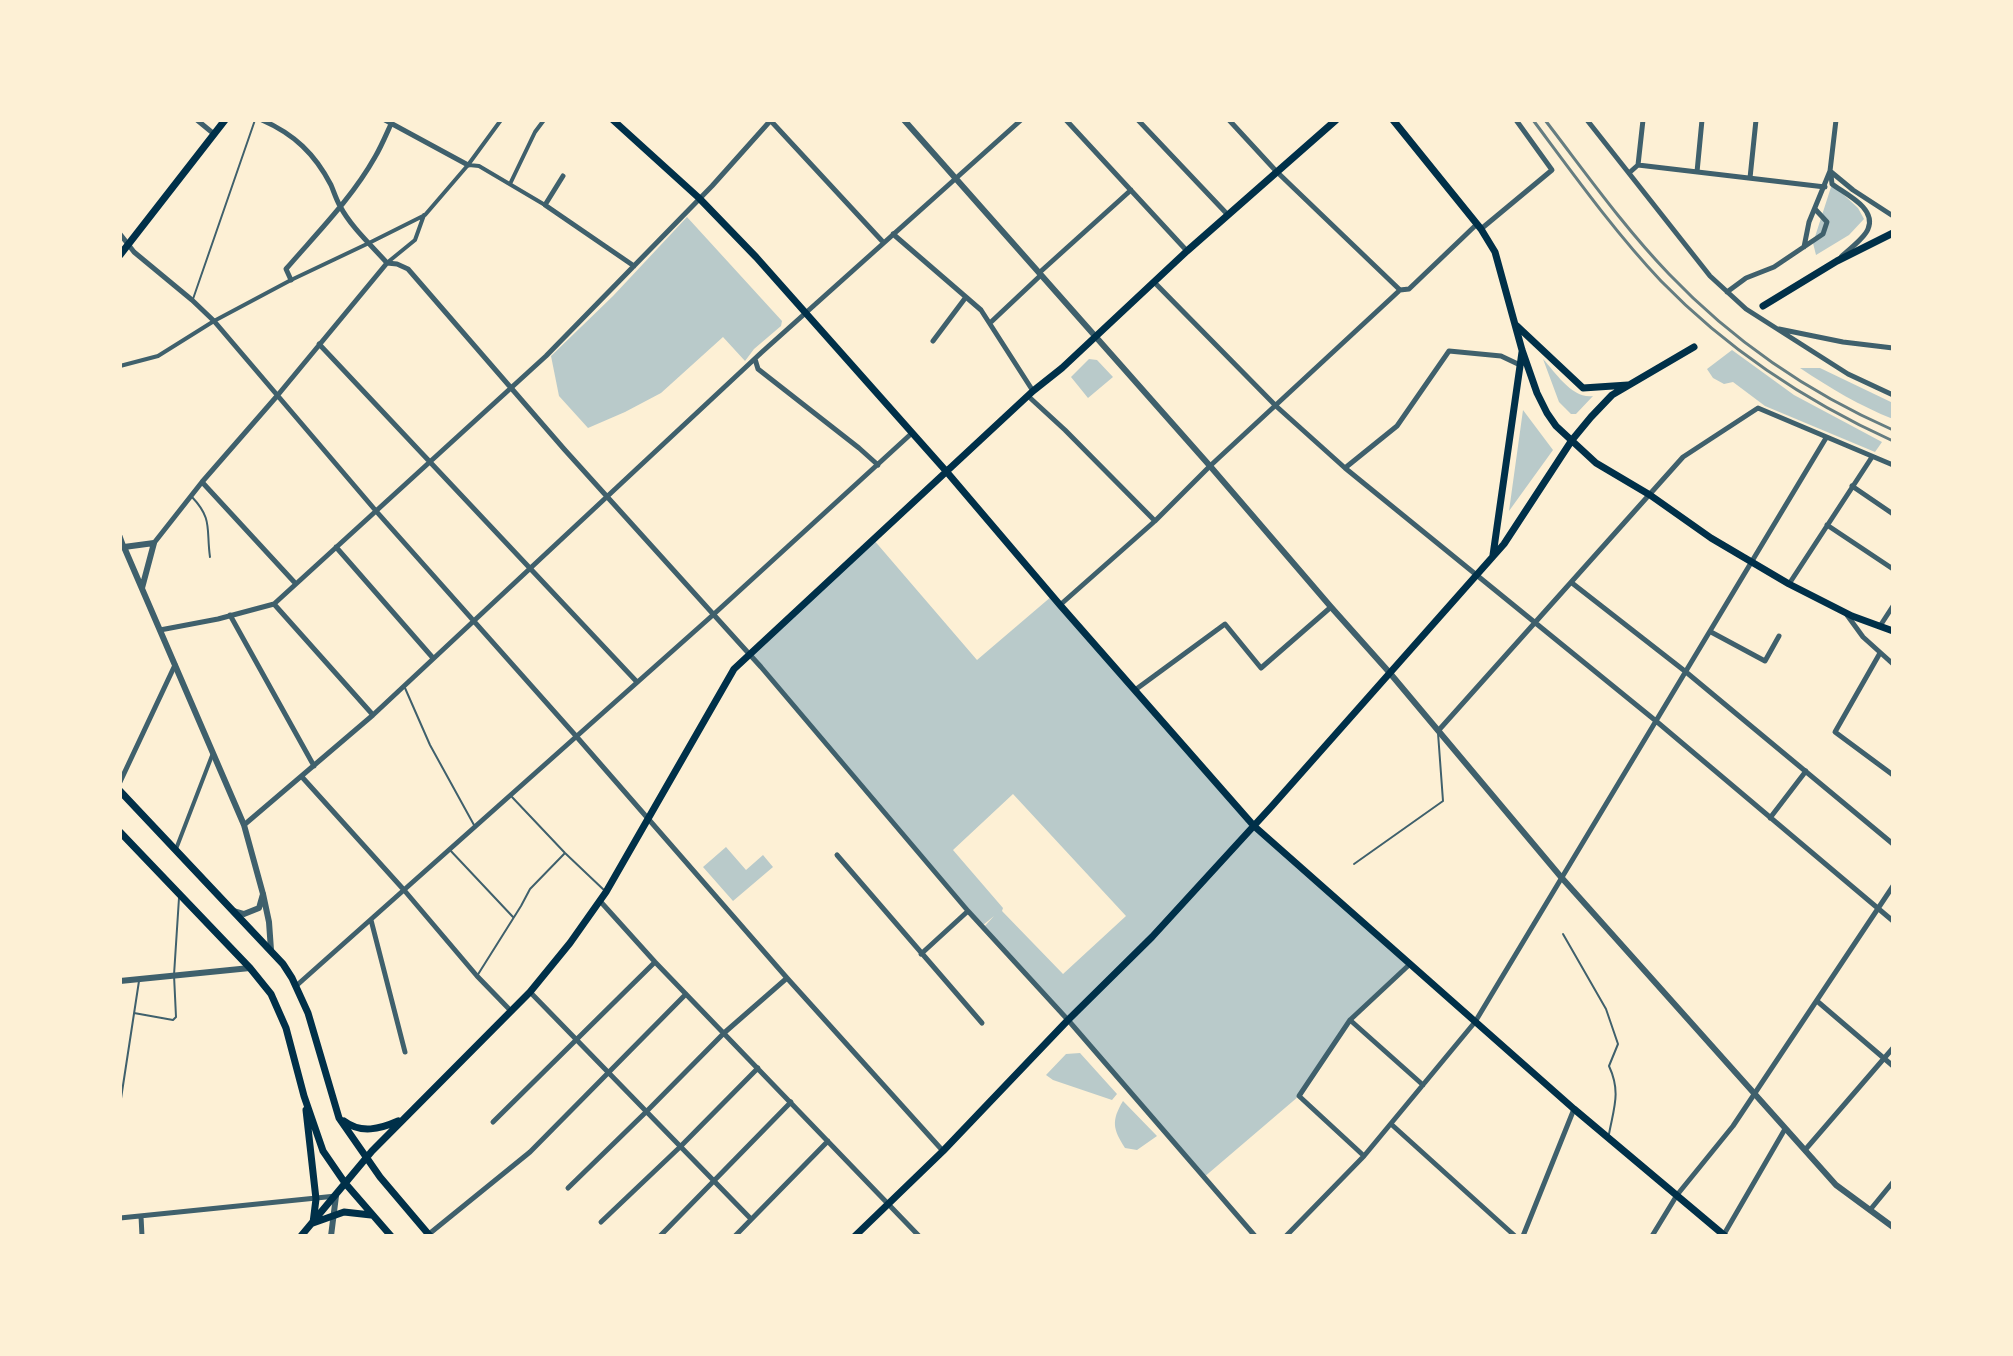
<!DOCTYPE html>
<html>
<head>
<meta charset="utf-8">
<style>
	body { margin:0 }
	#map { position:relative; width:2013px; height:1356px; overflow:hidden; background:#fdf0d5; font-family:"Noto Serif",serif }
	canvas { display:block }
	.frame { position:absolute; inset:0; border:122px solid #fdf0d5; pointer-events:none }
</style>
</head>
<body>
<div id="map">
<canvas width="2013" height="1356"></canvas>
<div class="frame"></div>
</div>
<script>
const context = document.querySelector('canvas').getContext('2d');
context.lineJoin = 'round';
function fillPath(path, color) { context.fillStyle = color; context.fill(path, 'evenodd'); }
function trace(path, color, width, dash) { context.strokeStyle = color; context.lineWidth = width; context.lineCap = dash ? 'butt' : 'round'; context.setLineDash(dash || []); context.stroke(path); }
const green = new Path2D(`
	M1832,184L1858,208L1864,219L1849,235L1816,255L1813,243Z
	M687,217L782,321L781,326L754,349L745,361L723,337L661,393L625,412L588,428L559,396L551,356L613,296Z
	M1732,350L1794,395L1882,442L1875,452L1765,406L1733,382L1724,384L1713,378L1707,369Z
	M1089,359L1097,360L1113,377L1088,398L1071,377Z
	M1543,359C1556,373 1572,399 1593,396L1576,414H1571L1559,402Z
	M1800,368H1820L1893,403V419C1860,406 1830,388 1800,368Z
	M1523,410L1553,450L1509,511Z
	M873,539L977,660L1052,596L1254,826L1410,964L1350,1020L1299,1096L1203,1178L1068,1020L983,928L994,916L982,926L748,654ZM1013,794L1126,916L1063,974L1002,911L1003,908L953,850Z
	M726,847L746,870L763,855L773,867L733,901L703,867Z
	M1080,1053L1117,1094L1112,1100L1053,1080L1046,1075L1066,1054Z
	M1123,1101L1157,1136L1137,1150L1125,1148C1113,1129 1111,1121 1123,1101Z`);
const service = new Path2D(`
	M193,299L255,120
	M192,497C213,519 206,529 210,557
	M405,688L430,745L474,825
	M512,797L565,853L605,891
	M449,849L513,917
	M1354,864L1443,801L1438,733
	M1563,934L1606,1009L1618,1044L1609,1066C1621,1092 1614,1107 1609,1134
	M477,976L521,906L530,889L565,853
	M134,1013L173,1020L176,1017L174,975L179,898
	M120,1105L139,981`);
const pedestrian = new Path2D(`
	M469,165L479,166L545,205
	M510,184L535,132L544,120
	M388,262L415,240L424,215
	M120,366L158,356L214,321L291,280L369,243L425,215L468,165L501,120
	M176,849L213,753`);
const minor = new Path2D(`
	M197,120L214,134
	M262,120C294,134 315,154 331,185C334,192 336,199 340,206C351,227 371,245 387,263L397,264L408,269L564,449L761,667L968,911L1068,1020L1255,1236
	M385,120L468,165
	M770,120L883,242
	M1066,120L1187,251
	M1138,120L1228,215
	M1229,120L1276,171L1400,290
	M1587,120L1710,276L1746,309L1848,374L1893,395
	M1638,165L1643,120
	M1830,171L1853,190L1893,216
	M1697,172L1702,120
	M1629,173L1638,165L1825,187
	M1831,175L1832,184C1845,194 1877,208 1868,229C1864,239 1849,249 1841,257
	M563,176L545,205L634,266
	M1750,178L1756,120
	M1481,229L1552,170L1516,120
	M120,234L134,252L192,300L214,321L376,511L576,736L787,978L943,1151
	M893,234L981,310L1033,391
	M1804,247L1809,222L1830,171L1836,120
	M1039,273L1131,190
	M291,280L286,269C317,233 352,198 375,157C381,147 386,135 391,124
	M1154,282L1276,406L1345,468L1656,721L1893,921
	M1727,292L1746,278L1774,267L1823,234L1827,222L1815,209
	M990,323L1041,275
	M1779,329L1843,342L1893,348
	M933,341L966,297
	M319,344L637,682
	M755,359L758,369L859,448L878,465
	M1028,396L1065,430L1155,521L1210,466L1400,290L1409,289L1477,224
	M1345,468L1397,426L1449,351L1501,356L1520,365
	M202,482L296,584
	M1852,486L1893,514
	M1827,525L1893,569
	M120,536L124,547
	M154,543L202,482L277,396L387,263
	M336,547L433,658
	M1572,583L1686,672L1893,844
	M1789,584L1872,457
	M274,604L373,715
	M1060,605L1155,521
	M230,615L314,766
	M1847,615L1863,637L1893,664
	M1880,626L1893,606
	M160,630L218,619L274,604L546,356L712,186L771,120
	M1711,632L1765,661L1779,636
	M1880,653L1835,732L1893,775
	M1135,690L1225,624L1261,668L1331,607
	M1438,731L1683,457L1758,408L1893,465
	M302,777L404,890L477,976L510,1010
	M120,782L175,665
	M1770,818L1806,771
	M244,825L373,715L762,352L1021,120
	M837,855L982,1023
	M600,901L655,962L919,1236
	M371,920L405,1052
	M921,954L968,911
	M296,986L714,614L912,433
	M530,992L751,1219
	M1817,1001L1893,1066
	M1350,1020L1423,1085
	M493,1122L655,962
	M1391,1124L1515,1236
	M1805,1150L1893,1048
	M1364,1156L1299,1096L1350,1020L1410,964
	M568,1188L646,1112L724,1033L787,978
	M1870,1210L1893,1182
	M141,1216L142,1236
	M120,1218L336,1196
	M601,1222L680,1147L758,1068
	M429,1234L530,1152L686,994
	M660,1236L791,1102
	M735,1236L828,1141
	M1286,1236L1364,1156L1475,1022L1826,438
	M1523,1236L1574,1109
	M1652,1236L1677,1195L1733,1126L1893,886
	M1723,1236L1785,1129`);
const tertiary = new Path2D(`
	M904,120L1210,466L1331,607L1389,672L1561,877L1836,1185L1893,1227
	M142,588L154,543L124,547L244,825L263,894L269,922L271,950
	M234,911L244,914L259,908L263,894
	M120,981L250,968
	M331,1236L336,1196`);
const secondary = new Path2D(`
	M613,120L699,198L756,257L946,471L1060,605L1254,826L1574,1109L1725,1236
	M1393,120L1481,229L1495,252L1522,350L1537,393L1547,413L1556,426L1596,463L1650,495L1711,538L1789,584L1852,616L1893,631
	M120,255L225,120
	M1763,306L1837,261L1893,233
	M1517,326L1583,388L1628,385
	M1493,555L1522,352
	M120,791L283,964L292,978L308,1013L339,1118L380,1177L430,1236
	M120,832L250,968L271,994L286,1028L304,1096L323,1151L345,1183L391,1236
	M306,1110L316,1199L313,1223L344,1212L371,1215
	M344,1121C361,1134 380,1129 398,1121
	M301,1236L372,1151L530,992L570,943L606,892L734,669L1033,391L1062,368L1187,251L1336,120
	M855,1236L943,1151L1068,1020L1152,937L1272,806L1504,544L1572,440L1591,417L1612,395L1694,347`);
const rail = new Path2D(`
	M1533,120C1574,175 1614,231 1661,281C1727,349 1807,402 1893,441
	M1545,120C1585,172 1623,226 1669,274C1732,340 1809,393 1893,430`);
fillPath(green, '#b9caca');
trace(service, '#3f606c', 2);
trace(pedestrian, '#3f606c', 4);
trace(minor, '#3f606c', 5);
trace(tertiary, '#3f606c', 6);
trace(secondary, '#003049', 7);
trace(rail, '#657d81', 3);
</script>
</body>
</html>
